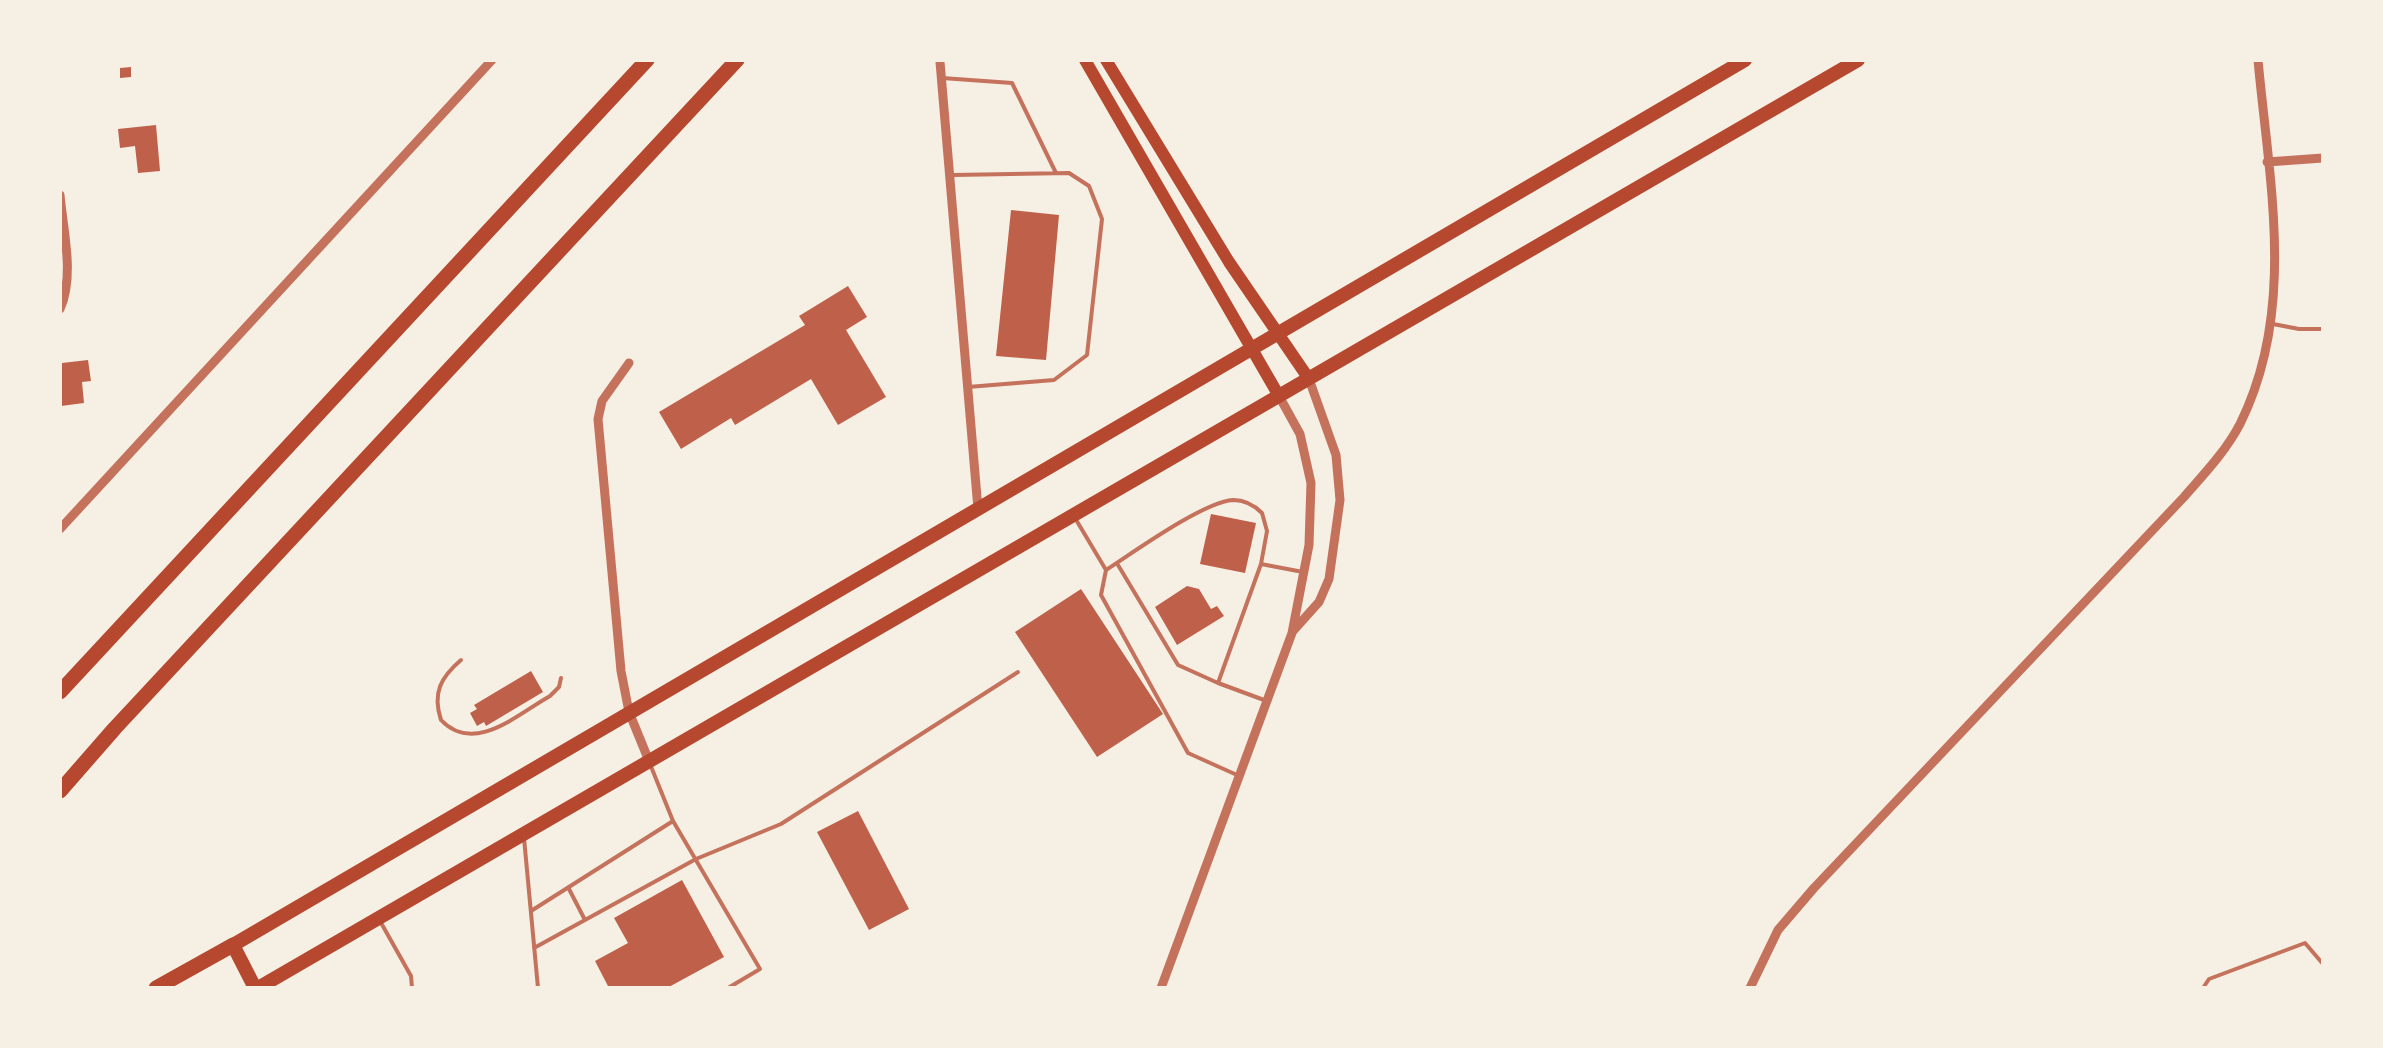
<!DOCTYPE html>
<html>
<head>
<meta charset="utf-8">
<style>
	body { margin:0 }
	#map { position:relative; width:2383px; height:1048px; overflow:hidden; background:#f6efe4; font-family:Inter,sans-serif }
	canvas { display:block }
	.frame { position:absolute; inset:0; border:62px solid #f6efe4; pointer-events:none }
</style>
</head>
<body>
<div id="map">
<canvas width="2383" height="1048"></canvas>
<div class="frame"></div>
</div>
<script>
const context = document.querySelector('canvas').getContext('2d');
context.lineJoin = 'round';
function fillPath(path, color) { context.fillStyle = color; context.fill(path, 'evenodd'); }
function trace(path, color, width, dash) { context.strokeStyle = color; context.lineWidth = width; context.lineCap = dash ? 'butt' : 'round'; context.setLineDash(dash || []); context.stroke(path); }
const building = new Path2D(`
	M131,67V77L120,78V68Z
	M156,125L160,171L138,173L135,146L120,148L118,129Z
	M1011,210L1059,215L1046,360L996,356Z
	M848,286L867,317L846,330L886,397L838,425L811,379L735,425L731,418L681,449L659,412L805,325L799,316Z
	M88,360L91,381L82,382L84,403L61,406L62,363Z
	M1211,514L1256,523L1245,573L1200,564Z
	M1187,586L1199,589L1211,609L1217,606L1224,616L1177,645L1155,607Z
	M1081,589L1163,714L1097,757L1015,632Z
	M531,671L543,692L486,726L484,722L477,726L470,713L477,709L474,705Z
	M858,811L909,909L869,930L817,832Z
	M682,880L724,957L667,988H609L595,961L628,943L614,918Z`);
const service = new Path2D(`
	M942,78L1012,83L1056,173
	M953,175L1069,173L1089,186L1102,219L1087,355L1054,380L968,387
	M2273,324L2299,329H2323
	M1075,518L1106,570C1134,552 1203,502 1233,500C1244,500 1254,505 1262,513L1267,531L1261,564L1303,572
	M1261,564L1218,683L1264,700
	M1118,565L1178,665L1218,683
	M1106,570L1101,595L1188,753L1237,775
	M461,660C441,677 432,693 441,720C474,755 518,714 550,696L559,687L561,678
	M650,764L673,821L760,969L728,988
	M524,838L538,988
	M569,889L585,920
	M531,911L673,821
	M380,921L411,976L412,988
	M534,948L696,859L781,824L1018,672
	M2203,988L2209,979L2305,943L2323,964`);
const minor = new Path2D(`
	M940,62L978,509
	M2267,162L2323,158
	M60,195C63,230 75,276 60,309
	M629,363L602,401L598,419L621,671L629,712L649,761
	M60,529L492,60
	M1293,631L1319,602L1329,579L1340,500L1336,455L1309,379
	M1161,988L1292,633L1309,545L1311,483L1300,434L1279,396
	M1750,988L1778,930L1814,888L2184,497C2204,474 2226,451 2240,424C2297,310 2269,181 2258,60`);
const secondary = new Path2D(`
	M1085,60L1279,396
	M1106,60L1229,262L1309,379`);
const primary = new Path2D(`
	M255,988L233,945L1745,60
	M258,988L1858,60`);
const motorway = new Path2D(`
	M60,692L647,60
	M60,791L115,728L737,60
	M156,988L233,945`);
fillPath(building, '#bf614a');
trace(service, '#c5725c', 4);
trace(minor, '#c5725c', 9);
trace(secondary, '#b5482f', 12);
trace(primary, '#b5482f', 14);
trace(motorway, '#b5482f', 15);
</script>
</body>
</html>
